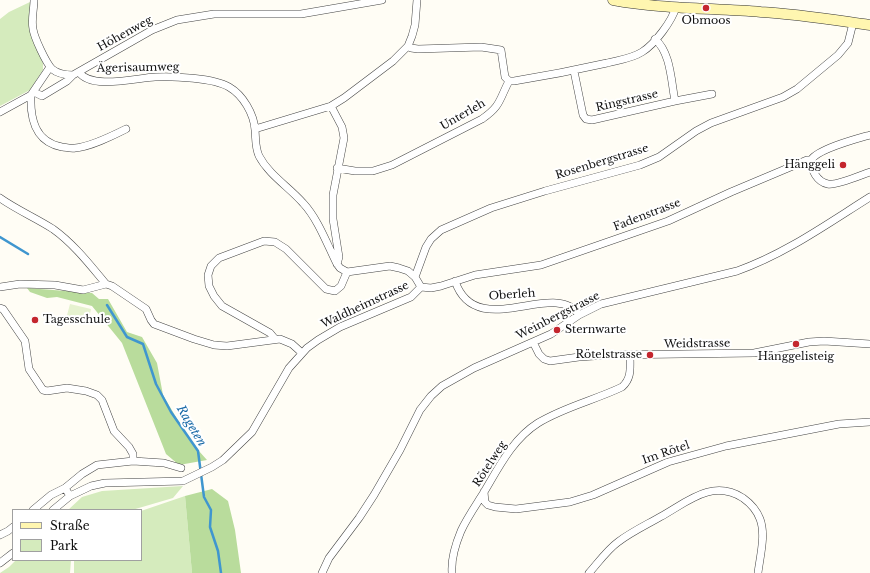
<!DOCTYPE html>
<html>
<head>
<meta charset="utf-8">
<style>
	body { margin:0 }
	#map { position:relative; width:870px; height:573px; overflow:hidden; background:#fffdf5; font-family:"Libre Baskerville",serif }
	canvas { display:block }
	.legend { position:absolute; left:12px; top:509px; width:130px; height:52px; box-sizing:border-box; background:#fff; border:1px solid #a0a0a0; margin:0; padding:5px 7px; list-style:none; font-size:12px; color:#111 }
	.legend li { display:flex; align-items:center; gap:8px; height:20px }
	.legend b { width:20px; border:1px solid #a0a0a0 }
</style>
</head>
<body>
<div id="map">
<canvas width="870" height="573"></canvas>
<ul class="legend">
<li><b style="height:5px;background:#fff6b0"></b>Straße</li>
<li><b style="height:11px;background:#d5ebbd"></b>Park</li>
</ul>
</div>
<script>
const context = document.querySelector('canvas').getContext('2d');
context.lineJoin = 'round';
function fillPath(path, color) { context.fillStyle = color; context.fill(path, 'evenodd'); }
function trace(path, color, width, dash) { context.strokeStyle = color; context.lineWidth = width; context.lineCap = dash ? 'butt' : 'round'; context.setLineDash(dash || []); context.stroke(path); }
function drawText(font, color, halo, rows, align = 'center') {
  context.font = font + ' "Libre Baskerville",serif'; context.lineWidth = 4; context.setLineDash([]); context.textBaseline = 'middle'; context.strokeStyle = halo; context.fillStyle = color; for (const [text, x, y, turn = 0] of rows) {
    context.save(); context.translate(x, y); context.rotate((+turn || 0) * Math.PI / 180); context.textAlign = isNaN(turn) ? turn : align; if (halo) context.strokeText(text, 0, 0); context.fillText(text, 0, 0); context.restore();
  }
}
const green = new Path2D(`
	M30,2L31,35L43,63V70L30,90L0,106V19L9,12Z
	M183,486L173,498L132,510H68L82,497L102,491Z
	M185,496L192,573H74V560H141V511Z
	M16,560H71L70,573H0L9,567Z`);
const forest = new Path2D(`
	M27,288L92,293L99,299H108L127,332L142,337L157,363L163,395L190,441L207,460L179,465L166,454L122,343L92,306L57,297L47,298L30,292Z
	M212,489L228,501L235,530L241,573H192L185,496Z`);
const pitch = new Path2D(`
	M70,304L91,309L88,324L66,319Z`);
const stream = new Path2D(`
	M0,237L28,254
	M107,305L127,337L143,344L156,384L171,412L198,451L204,497L211,510L210,527L218,551L221,573`);
const minor = new Path2D(`
	M34,0C34,9 31,20 33,29C34,37 46,63 52,69C58,74 65,75 73,75L152,30L177,20L214,14H301L382,0
	M655,39C671,53 671,81 675,101L712,94
	M574,71L583,115L586,119L592,120L675,101
	M79,72C91,90 136,78 155,77C173,76 214,78 229,87C243,95 254,114 255,130C256,140 255,147 259,156C269,175 289,187 303,203C318,219 327,244 337,264L340,268L347,272L390,266L399,268L408,271L415,277L421,287
	M509,81H514C545,76 576,70 607,63C618,60 631,59 642,52C655,44 672,21 676,7
	M34,92L42,96L67,81L73,75
	M31,95C30,119 35,142 62,147C66,147 71,149 75,148C90,147 112,136 126,129
	M331,106L342,127L344,138L333,195V219L339,257L337,264
	M0,112L31,95L50,67
	M255,129L331,106L344,98L393,61L408,46L412,36L415,25L417,0
	M811,160C811,170 817,182 828,184C836,186 861,175 870,172
	M811,160C818,149 856,139 870,135
	M337,168L355,171H373L392,165L482,119C501,106 499,100 509,81L505,77L501,50L481,47L418,49L411,48L408,46
	M0,198C17,210 36,218 53,229C74,244 90,265 106,284L112,286L146,309L151,320L154,324L194,339L214,345L227,346L280,339L292,344L302,353
	M415,277L426,247L431,239L441,230L491,208L545,191L640,165L659,157L696,131L711,123L783,97L797,89L838,55L848,43L853,23
	M455,281C476,343 555,278 579,315
	M0,287L20,284L55,285L83,290L106,284
	M421,287L431,288L441,286L475,275L541,265L668,221L731,192L807,160H811
	M0,308L3,309L25,341L29,369L43,390L47,391L67,388L86,391L97,395L102,400L114,431L129,447L133,454V461L97,465L82,474L65,488L70,496
	M275,339L270,333L222,306L214,296L209,286L208,275L211,266L219,258L264,241L275,242L286,249L326,289L335,291L341,286L347,272
	M533,342L539,354L544,359L550,361L579,357L610,355L754,353L809,342L824,341L870,344
	M133,461L164,463L181,468
	M484,492L485,502L488,505L495,507L516,509L570,502L593,495L668,462L726,446L839,424L870,422
	M33,510L51,495L65,488
	M53,510L70,496L91,486L105,483L183,481L212,467L223,460L252,432L289,368L307,348L318,340L340,327L411,297L421,287
	M0,535L8,531L13,527
	M0,563L13,553
	M322,573L329,558L359,518L374,495L400,450L420,410L431,396L442,386L474,368L551,334L579,315L601,304L737,271C785,254 827,224 870,197
	M452,573C451,560 456,543 461,531C466,520 474,508 481,497C497,471 511,440 538,423C564,407 595,400 622,387C632,378 630,368 630,355
	M589,573C598,563 607,550 618,542C631,532 646,525 660,517C686,503 712,478 743,498C750,503 757,511 760,519C766,535 760,556 758,573`);
const secondary = new Path2D(`
	M613,0C661,9 712,8 761,12C798,14 834,20 870,25`);
const markers = [
	[706,8,4,"#c4262e"],
	[843,165,4,"#c4262e"],
	[35,320,4,"#c4262e"],
	[557,330,4,"#c4262e"],
	[796,344,4,"#c4262e"],
	[650,355,4,"#c4262e"]
];
const poiNames = [
	["Obmoos",706,21],
	["Hänggeli",835,165,"right"],
	["Tagesschule",43,320,"left"],
	["Sternwarte",565,330,"left"],
	["Rötelstrasse",642,355,"right"],
	["Hänggelisteig",796,357]
];
const streetNames = [
	["Höhenweg",125,34,-29],
	["Ägerisaumweg",138,68,-1],
	["Ringstrasse",627,101,-13],
	["Unterleh",463,115,-30],
	["Rosenbergstrasse",602,162,-17],
	["Fadenstrasse",647,215,-21],
	["Oberleh",512,295,-4],
	["Waldheimstrasse",365,305,-25],
	["Weinbergstrasse",558,316,-27],
	["Weidstrasse",697,344,-1],
	["Im Rötel",666,453,-19],
	["Rötelweg",490,464,-57]
];
const waterNames = [
	["Rageten",191,426,59]
];
fillPath(green, '#d5ebbd');
fillPath(forest, '#b9dc9c');
fillPath(pitch, '#e6f2cf');
trace(stream, '#3f96cf', 2.5);
trace(minor, '#444', 8);
trace(secondary, '#333', 11);
trace(minor, '#fff', 7);
trace(secondary, '#fff6b0', 10);
for (const [x, y, r, color] of markers) { const dot = new Path2D(); dot.arc(x, y, r, 0, 2 * Math.PI); context.fillStyle = color; context.fill(dot); trace(dot, '#fff', 1.5); }
drawText('11px', '#111', '#fff', poiNames);
drawText('11px', '#111', '#fff', streetNames);
drawText('italic 12px', '#1768a6', '#fff', waterNames);
</script>
</body>
</html>
